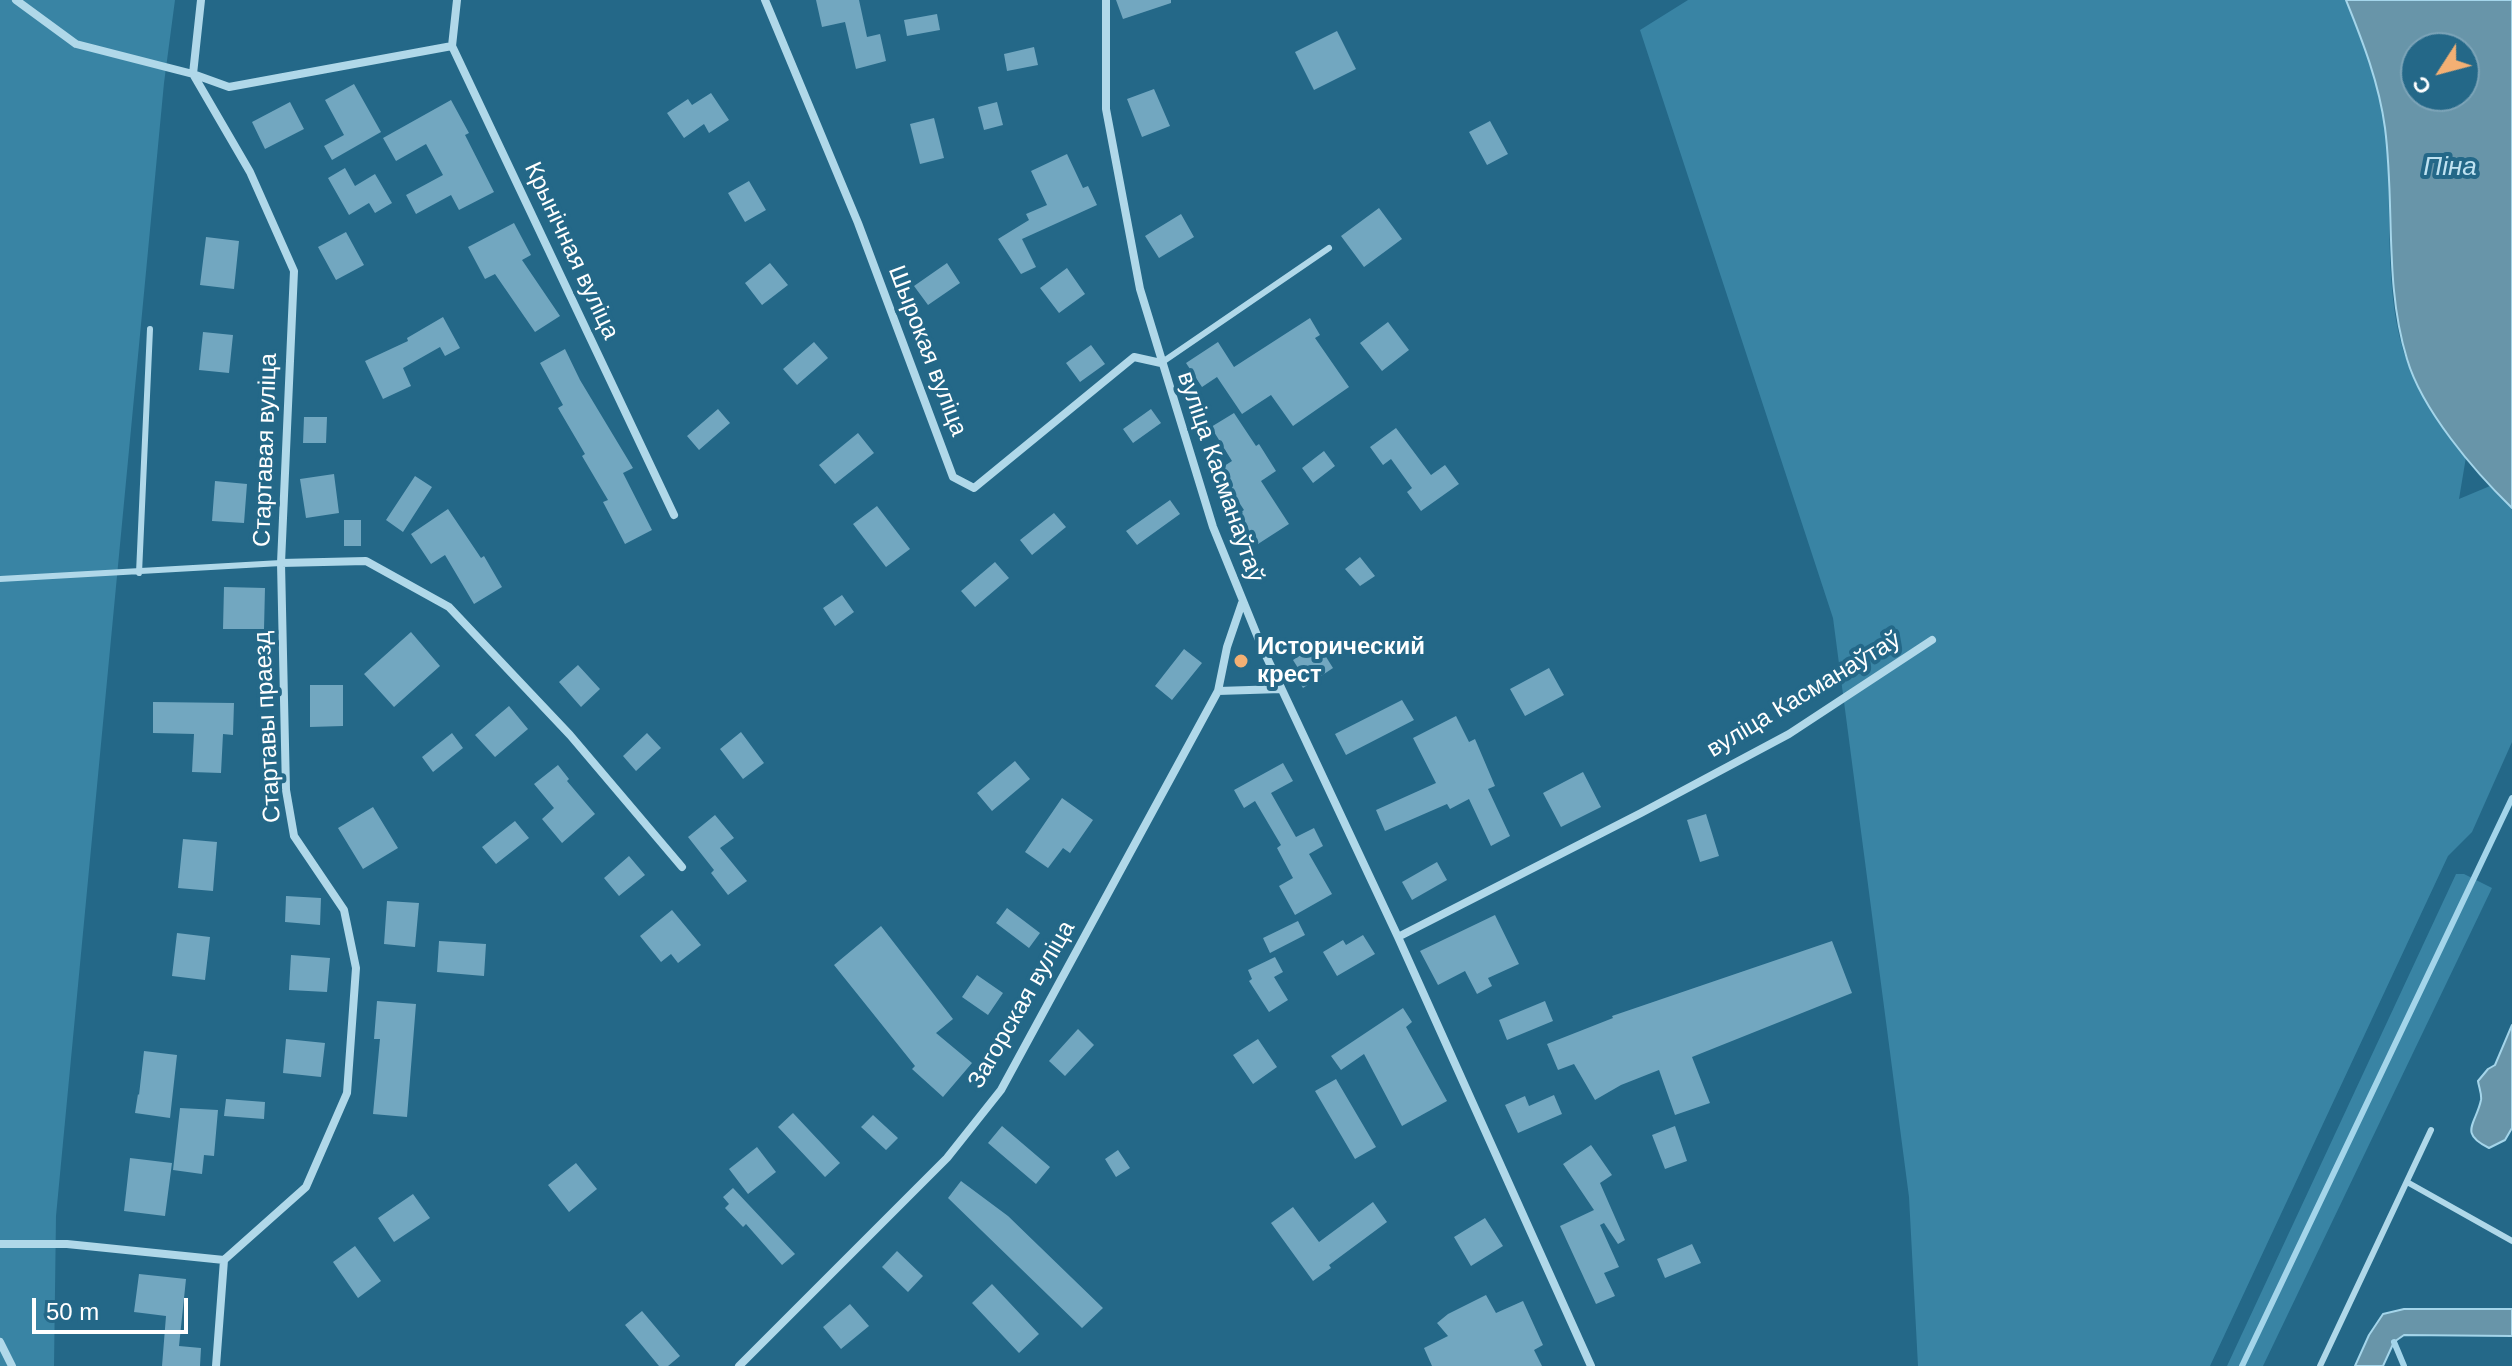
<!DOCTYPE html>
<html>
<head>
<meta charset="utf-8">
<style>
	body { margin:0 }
	#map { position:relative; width:2512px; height:1366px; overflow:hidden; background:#246888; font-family:Helvetica,sans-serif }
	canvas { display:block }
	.north { position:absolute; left:2400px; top:32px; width:80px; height:80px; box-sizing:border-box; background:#246888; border:2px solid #7ca4b8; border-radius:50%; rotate:234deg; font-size:22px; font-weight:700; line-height:32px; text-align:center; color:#fff }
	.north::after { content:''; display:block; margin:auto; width:28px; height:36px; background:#f3b074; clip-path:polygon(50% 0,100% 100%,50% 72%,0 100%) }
	.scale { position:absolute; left:32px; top:1298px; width:156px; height:36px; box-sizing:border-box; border:4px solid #fff; border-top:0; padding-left:10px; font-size:24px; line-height:28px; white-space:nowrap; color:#fff; -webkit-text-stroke:6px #246888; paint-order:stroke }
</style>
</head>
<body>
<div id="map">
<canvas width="2512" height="1366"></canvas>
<div class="north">С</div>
<div class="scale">50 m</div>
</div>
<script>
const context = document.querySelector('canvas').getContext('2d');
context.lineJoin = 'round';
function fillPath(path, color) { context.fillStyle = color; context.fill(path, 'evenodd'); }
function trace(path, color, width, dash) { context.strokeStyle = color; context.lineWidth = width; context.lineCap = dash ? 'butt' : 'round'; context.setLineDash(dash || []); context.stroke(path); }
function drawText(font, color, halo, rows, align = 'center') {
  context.font = font + ' Helvetica,sans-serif'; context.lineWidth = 8; context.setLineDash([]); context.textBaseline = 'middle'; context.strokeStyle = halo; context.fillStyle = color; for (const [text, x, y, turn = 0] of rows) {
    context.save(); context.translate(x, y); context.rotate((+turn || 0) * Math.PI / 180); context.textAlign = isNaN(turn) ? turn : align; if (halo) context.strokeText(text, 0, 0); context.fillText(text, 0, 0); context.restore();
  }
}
const green = new Path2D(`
	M0,0H175L164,83L56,1216L54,1366H0Z
	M1688,0H2346C2363,42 2379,83 2385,128C2394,203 2381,294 2408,364C2422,399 2444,427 2466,457L2459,499L2490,486L2512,508V742L2472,832L2448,856L2210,1366H1918L1909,1197L1833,618L1640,30Z
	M2456,874H2464L2492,888L2263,1366H2227Z`);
const water = new Path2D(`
	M2346,0H2512V508C2474,471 2422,410 2407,359C2384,285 2395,205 2385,128C2379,83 2363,42 2346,0ZM2416,48H2464V96H2416Z
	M2512,1025V1128L2505,1140L2489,1148C2458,1133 2476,1124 2481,1100C2482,1094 2479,1088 2478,1081L2488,1069L2495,1065Z
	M2404,1309H2512V1336L2404,1335L2394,1342L2383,1366H2355L2369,1335L2383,1314Z`);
const stream = new Path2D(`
	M2394,1342L2404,1366
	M2242,1366L2512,798`);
const building = new Path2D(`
	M816,0H859L867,37L880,34L886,61L856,69L845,22L822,27Z
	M1116,0H1171V3L1123,19Z
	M937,14L940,30L907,36L904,20Z
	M1337,31L1356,69L1314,90L1295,52Z
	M1034,47L1038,65L1007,71L1004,54Z
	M354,84L381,132L332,160L324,146L344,135L325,100Z
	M1154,89L1170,126L1142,137L1127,99Z
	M711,93L729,120L709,133L704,124L684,138L667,113L688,99L692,105Z
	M451,100L469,133L465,135L494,192L459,210L451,195L416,214L406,195L443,175L426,144L396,161L383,138Z
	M290,102L304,129L265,149L252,122Z
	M997,102L1003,125L984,130L978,107Z
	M934,118L944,158L920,164L910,124Z
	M1490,121L1508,154L1487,165L1469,132Z
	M1067,154L1083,188L1088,186L1097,205L1022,239L1036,267L1021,274L998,239L1029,220L1026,214L1047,205L1031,171Z
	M345,168L355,186L375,174L392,203L375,213L369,203L349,215L328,178Z
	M749,181L766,210L745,222L728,193Z
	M1379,208L1402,239L1364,267L1341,236Z
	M1181,214L1194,237L1159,258L1145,236Z
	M514,223L531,255L522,260L560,316L535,332L495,274L485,279L468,247Z
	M346,232L364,265L336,280L318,247Z
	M206,237L239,241L234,289L200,285Z
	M770,263L788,285L762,305L745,283Z
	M947,263L960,283L928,305L914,286Z
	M1067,268L1085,294L1059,313L1040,288Z
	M443,317L460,348L445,356L440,347L403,368L411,386L383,399L365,361L408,341L407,338Z
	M1310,318L1320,335L1315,338L1349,387L1293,426L1271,395L1242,414L1217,377L1202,387L1186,363L1218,342L1234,367Z
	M1388,322L1409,350L1382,371L1360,343Z
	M203,332L233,335L229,373L199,370Z
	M814,342L828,358L797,385L783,369Z
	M1091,345L1105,364L1080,382L1066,363Z
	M565,349L580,380L633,468L623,473L652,530L625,544L603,502L608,500L582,456L585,454L558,408L563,405L540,363Z
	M718,409L730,423L699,450L687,436Z
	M1151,409L1161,423L1133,443L1123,429Z
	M1234,413L1256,446L1259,444L1276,471L1261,481L1289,524L1258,544L1238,514L1244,510L1218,470L1232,461L1211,427Z
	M304,417H327L326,443H303Z
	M1396,428L1431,475L1445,465L1459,484L1421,511L1407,492L1412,488L1391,459L1383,465L1370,447Z
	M858,433L874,453L835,484L819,465Z
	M1324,451L1335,466L1313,483L1302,468Z
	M334,474L339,513L306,518L300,479Z
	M415,476L432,487L403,532L386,520Z
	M215,481L247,484L244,523L212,521Z
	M1170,500L1180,514L1137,545L1126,531Z
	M877,506L910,549L886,567L853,524Z
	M448,509L481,558L484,556L502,587L474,604L445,555L431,564L411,534Z
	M1054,513L1066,527L1032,555L1020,540Z
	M344,520H361V546H344Z
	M1360,557L1375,576L1360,586L1345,569Z
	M995,562L1009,578L975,607L961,591Z
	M224,587L265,588L264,629H223Z
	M842,595L854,612L835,626L823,608Z
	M411,632L440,666L394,707L364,674Z
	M1318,644L1333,668L1303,688L1292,671L1298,668L1293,660Z
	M1184,649L1202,663L1172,700L1155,686Z
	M578,665L600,689L581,707L559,682Z
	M1549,668L1564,695L1525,716L1510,689Z
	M310,685H343V726L310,727Z
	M1402,700L1414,720L1346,755L1335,734Z
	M153,702L234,703L233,735L223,734L221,773L192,772L194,734L153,733Z
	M509,706L528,729L495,757L475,735Z
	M1456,716L1469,742L1475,739L1495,786L1488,789L1510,836L1491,846L1469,799L1450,809L1447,804L1385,831L1376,810L1436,783L1413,738Z
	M741,732L764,763L743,779L720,749Z
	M452,733L463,748L433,772L422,757Z
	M647,733L661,748L636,771L623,756Z
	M1015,761L1030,779L992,811L977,793Z
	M1283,763L1293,781L1271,793L1296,837L1314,828L1323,846L1309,854L1332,894L1295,915L1279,886L1293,878L1277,848L1281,845L1255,801L1244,808L1234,790Z
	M558,765L569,779L567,781L595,814L562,843L542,819L554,808L534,784Z
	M1583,772L1601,807L1561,827L1543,793Z
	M1062,798L1093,820L1070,853L1063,848L1048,868L1025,852Z
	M373,807L398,848L363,869L338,828Z
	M1706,814L1719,856L1700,862L1687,820Z
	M715,815L734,838L720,848L747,881L728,895L711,873L714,870L688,837Z
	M515,821L529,838L496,864L482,847Z
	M183,839L217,842L213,891L178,888Z
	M629,856L645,875L619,896L604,878Z
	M1437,862L1447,880L1412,900L1402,882Z
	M286,896L321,898L320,925L285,922Z
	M387,901L419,903L415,947L384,944Z
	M1007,908L1040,933L1029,948L996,923Z
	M672,910L701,945L678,963L671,954L661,962L640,936Z
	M1495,915L1519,964L1488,978L1492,986L1477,994L1465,971L1438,985L1420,951Z
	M1298,921L1305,935L1270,953L1263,938Z
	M881,926L953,1019L936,1033L972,1063L943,1097L912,1069L915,1066L834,965Z
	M177,933L210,937L205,980L172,976Z
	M1363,935L1375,954L1337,976L1323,952L1343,940L1346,945Z
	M439,941L486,944L484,976L437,972Z
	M1832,941L1852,993L1692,1057L1710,1103L1675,1115L1659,1070L1621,1085L1595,1100L1574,1064L1558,1070L1547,1044L1613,1018L1612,1016Z
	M291,955L330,958L327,992L289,990Z
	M1275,957L1283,972L1274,977L1288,1000L1269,1012L1249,981L1252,979L1248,970Z
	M977,975L1003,993L988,1015L962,997Z
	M377,1001L416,1004L407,1117L373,1114L380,1039H374Z
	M1545,1001L1553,1021L1507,1040L1499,1020Z
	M1403,1008L1412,1022L1406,1027L1447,1101L1402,1126L1364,1054L1341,1070L1331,1056Z
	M1078,1029L1094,1045L1065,1076L1049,1061Z
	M286,1039L325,1043L321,1077L283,1073Z
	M1258,1039L1277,1067L1253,1084L1233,1055Z
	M144,1051L177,1055L170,1118L135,1113L138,1094L139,1095Z
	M1336,1079L1376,1147L1355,1159L1315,1091Z
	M1554,1095L1562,1114L1518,1133L1505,1105L1525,1096L1529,1106Z
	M226,1099L265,1102L264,1119L224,1116Z
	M180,1108L218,1110L214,1156L204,1155L202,1174L173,1170Z
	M793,1113L840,1163L825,1177L778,1127Z
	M873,1115L898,1138L886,1150L861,1127Z
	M1002,1126L1050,1167L1036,1184L988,1143Z
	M1675,1126L1687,1161L1665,1169L1652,1135Z
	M1591,1145L1612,1175L1600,1183L1625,1240L1618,1244L1604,1223L1600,1225L1619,1267L1604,1273L1615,1296L1596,1304L1560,1226L1594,1210L1563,1164Z
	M757,1147L776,1172L748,1194L729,1169Z
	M1118,1150L1130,1168L1116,1177L1105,1159Z
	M130,1158L172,1163L165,1216L124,1211Z
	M576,1163L597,1189L569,1212L548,1185Z
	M961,1181L1008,1216L1103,1308L1082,1328L948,1198Z
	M733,1188L795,1254L782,1265L746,1224L743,1227L725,1208L729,1204L723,1197Z
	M413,1194L430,1218L394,1242L378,1218Z
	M1373,1202L1387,1222L1329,1265L1331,1268L1313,1281L1271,1223L1293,1207L1319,1242Z
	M1485,1218L1503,1246L1471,1266L1454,1237Z
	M1692,1244L1701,1263L1665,1278L1657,1259Z
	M355,1246L381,1281L358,1298L333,1262Z
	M897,1251L923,1276L908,1292L882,1267Z
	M139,1274L186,1279L179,1346L201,1348L200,1366H162L166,1316L134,1312Z
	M992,1284L1039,1334L1019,1353L972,1303Z
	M1486,1295L1496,1313L1523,1301L1543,1345L1534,1350L1542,1366H1432L1424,1348L1448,1336L1437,1323L1448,1314Z
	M850,1304L869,1326L841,1349L823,1327Z
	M642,1311L680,1356L668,1366H659L625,1325Z`);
const lane = new Path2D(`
	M1161,363L1329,248
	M139,573L150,329
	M0,579L281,563
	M2407,1182L2512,1241
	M2320,1366L2431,1130`);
const street = new Path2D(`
	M16,0L76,44L193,74L229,87L452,46
	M201,0L193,74L250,172L294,271L281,563L366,561L449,607L570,735L682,867
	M457,0L452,46L674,515
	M765,0L858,223L953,477L974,488L1134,357L1161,363
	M1106,0V109L1140,289L1213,527L1261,645L1398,937L1591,1366
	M1218,691L1281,689
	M1398,937L1641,813L1789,734L1932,640
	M0,1244H67L224,1260
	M224,1260L306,1187L347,1093L356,968L344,910L294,836L286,790L281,563
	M0,1342L12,1366
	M216,1366L224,1260
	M739,1366L947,1158L1001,1090L1218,691L1227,647L1242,603`);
const markers = [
	[1241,661,8,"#f3b074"]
];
const streetNames = [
	["Крынічная вуліца",571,251,65],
	["Шырокая вуліца",927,351,69],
	["Стартавая вуліца",266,450,-88],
	["вуліца Касманаўтаў",1220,477,71],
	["вуліца Касманаўтаў",1804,695,-31],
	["Стартавы праезд",268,727,-93],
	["Загорская вуліца",1022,1005,-60]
];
const poiNames = [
	["Исторический",1257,647],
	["крест",1257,675]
];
const waterNames = [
	["Піна",2450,168]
];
fillPath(green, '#3984a4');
fillPath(water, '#6895a9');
trace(water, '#a4d5ea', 2);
trace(stream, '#a4d5ea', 6);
fillPath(building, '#72a7c0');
trace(lane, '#b0d8e9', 6);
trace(street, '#b0d8e9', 8);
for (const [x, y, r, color] of markers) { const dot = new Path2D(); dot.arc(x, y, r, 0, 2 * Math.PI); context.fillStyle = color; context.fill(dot); trace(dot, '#246888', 3); }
drawText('24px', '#fff', '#246888', streetNames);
drawText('bold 24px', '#fff', '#246888', poiNames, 'left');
drawText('italic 26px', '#bfe2f1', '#246888', waterNames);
</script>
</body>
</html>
